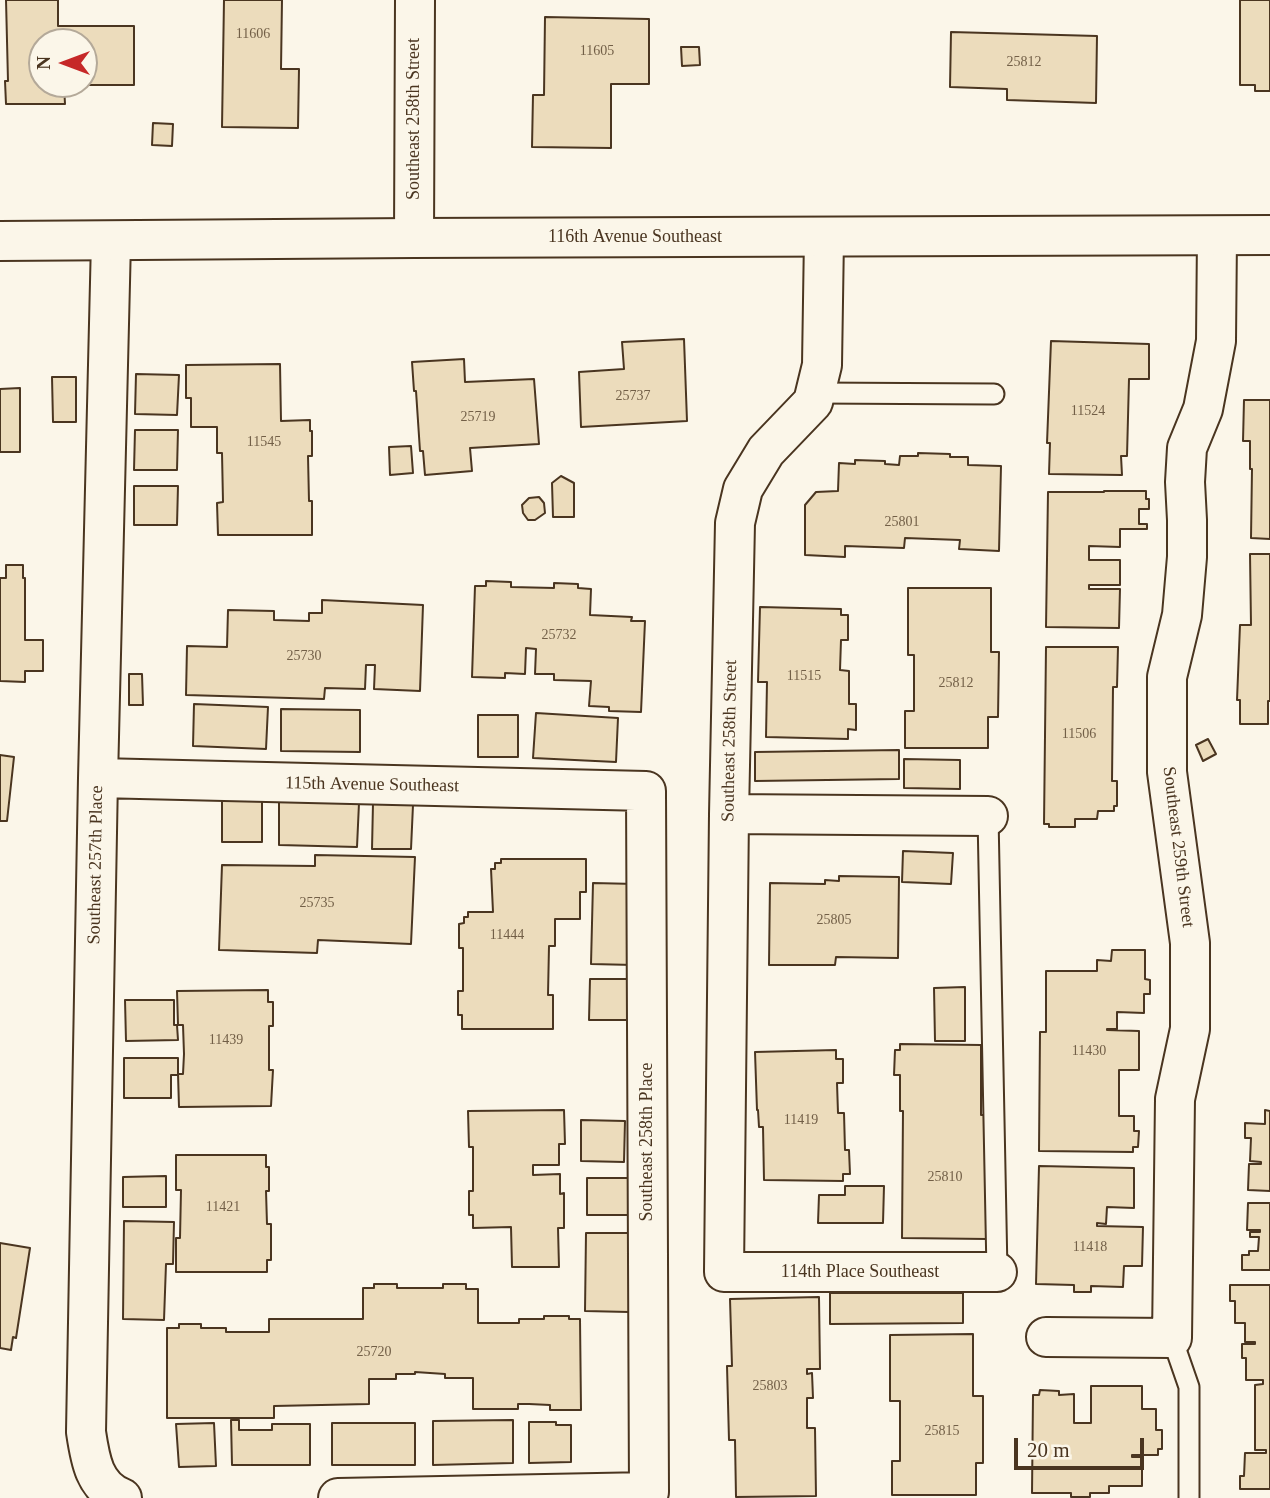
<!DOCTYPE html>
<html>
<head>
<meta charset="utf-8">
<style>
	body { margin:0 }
	#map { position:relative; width:1270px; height:1498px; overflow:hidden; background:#fbf6e9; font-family:"Times New Roman",serif }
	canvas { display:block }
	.north { position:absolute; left:28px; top:28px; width:70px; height:70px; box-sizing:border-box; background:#fbf6e9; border:2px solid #b4a999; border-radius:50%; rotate:270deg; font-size:19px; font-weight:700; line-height:28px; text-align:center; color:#4a3520 }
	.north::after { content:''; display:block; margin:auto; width:24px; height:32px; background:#c62828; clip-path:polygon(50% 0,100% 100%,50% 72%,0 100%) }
	.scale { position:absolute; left:1014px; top:1438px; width:130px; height:32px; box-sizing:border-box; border:4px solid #4a3520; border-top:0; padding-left:9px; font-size:21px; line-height:24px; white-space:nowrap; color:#4a3520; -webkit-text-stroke:5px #fbf6e9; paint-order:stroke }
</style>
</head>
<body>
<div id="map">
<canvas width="1270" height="1498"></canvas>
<div class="north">N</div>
<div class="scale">20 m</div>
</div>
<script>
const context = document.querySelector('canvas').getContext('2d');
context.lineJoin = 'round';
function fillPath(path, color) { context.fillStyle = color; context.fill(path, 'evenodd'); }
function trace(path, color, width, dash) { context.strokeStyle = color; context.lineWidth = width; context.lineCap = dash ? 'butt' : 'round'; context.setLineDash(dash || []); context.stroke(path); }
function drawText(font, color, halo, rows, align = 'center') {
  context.font = font + ' "Times New Roman",serif'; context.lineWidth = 5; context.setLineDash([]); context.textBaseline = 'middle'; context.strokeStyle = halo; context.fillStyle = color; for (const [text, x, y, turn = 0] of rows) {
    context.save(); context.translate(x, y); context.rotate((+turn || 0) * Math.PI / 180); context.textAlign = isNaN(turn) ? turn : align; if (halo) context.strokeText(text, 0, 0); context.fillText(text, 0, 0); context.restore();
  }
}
const building = new Path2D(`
	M6,0H58V26H134V85H64L65,104H6L5,81H8ZM42,42H84V84H42Z
	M224,0H282L281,69H299L298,128L222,127Z
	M1240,0H1270V91H1255V85H1240Z
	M545,17L649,19V84H611V148L532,147L533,95H544Z
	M951,32L1097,36L1096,103L1007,100V89L950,87Z
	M681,47H699L700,65L682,66Z
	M153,123L173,124L172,146L152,145Z
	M684,339L687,421L581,427L579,372L624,369L622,342Z
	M1051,341L1149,344V379H1129L1127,456H1121L1122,475L1049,474L1050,443H1047Z
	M464,359L465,382L534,379L539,444L470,448L472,471L425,475L423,451H420L416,391H414L412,362Z
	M280,364L281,421L310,420V431H312V456H308L309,501H312V535H218L217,503L223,502L222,453H217V427H191V398H186V365Z
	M136,374L179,375L177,415L135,414Z
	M52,377H76V422H53Z
	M20,388V452H0V389Z
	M1244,400H1270V539L1251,538L1252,469H1250V441H1243Z
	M135,430H178L177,470H134Z
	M411,446L413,473L390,475L389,447Z
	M918,453L950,454V457H968V465L1001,466L999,551L959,549L960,540L905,538L904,548L845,546V557L805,555V505L816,492L838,491L839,463L855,464V460L885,461V464L899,465L900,456H918Z
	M561,476L574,483V517H553L552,483Z
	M134,486H178L177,525H134Z
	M1104,491H1146V499H1149V509H1139V524H1147V529H1120V547L1089,546V560H1120V585H1089V589H1120L1119,628L1046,627L1048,492H1104Z
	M539,497L544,503L545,513L535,520H528L523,513L522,505L529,498Z
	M1250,554H1270V701H1268V724H1240V700H1237L1240,625H1251Z
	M6,565H23V578H25V640H43V671H25V682L0,681V578H6Z
	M486,581L511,582V587L554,588V583L578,584V588L591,589L590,615L632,617L631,621H645L641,712L609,711V707L589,706L591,681L554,680V674H535L536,649L526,648L525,674L505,673V678L472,677L475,586H486Z
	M908,588H991V652H999L998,717H988V748H905V711H914V655H908Z
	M322,600L423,605L420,691L374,689L375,665H366L365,689L325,688L324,699L186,695L187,646L227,647L228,610L274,611V620L309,621V613H322Z
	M760,607L841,609V615H848V640H841L840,670L849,671V704H856V730L848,729V739L766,737L767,682H758Z
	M1046,647H1118L1117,687H1113L1112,781H1117V806H1114V811H1098L1097,819H1075V827H1049V824H1044Z
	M129,674H142L143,705H129Z
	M194,704L268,707L266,749L193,746Z
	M281,709L360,710V752L281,751Z
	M536,713L618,718L616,762L533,758Z
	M478,715H518V757H478Z
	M1208,739L1216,754L1203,761L1196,745Z
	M899,750V779L755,781V752Z
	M0,755L14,757L7,821H0Z
	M904,759L960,760V789L904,788Z
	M222,799H262V842H222Z
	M279,801L359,803L357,847L279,845Z
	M373,803L413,805L411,849H372Z
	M903,851L953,853L951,884L902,882Z
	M315,855L415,857L411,944L318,940L317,953L219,950L222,865L315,866Z
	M501,859H586V892H580V919H555V946H549L548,995H553V1029H462V1015H458V991H463V948H459V924L464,923V917H468V912H493L491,869H495V863H501Z
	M839,876L899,877L898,958L836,957L835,965H769L770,883L825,884V880L839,881Z
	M593,883L636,884L634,965L591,964Z
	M1112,950H1145V979L1150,980V994H1144V1013L1117,1012V1029H1107V1030L1139,1031V1070H1119V1116H1134V1131H1139L1138,1147H1133V1152L1039,1151L1040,1032H1046V971H1097V960L1111,961Z
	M590,979H634V1020H589Z
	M965,987V1041H935L934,988Z
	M268,990V1002H273V1026H269V1070H273L271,1106L179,1107L178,1074H183L184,1054L183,1025H178L177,991Z
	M125,1000H174V1025H177L178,1040L126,1041Z
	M900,1044L981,1045V1115H988L987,1239L902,1238L903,1111H900V1075H894L895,1050H900Z
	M836,1050V1059H843V1083H837L838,1113H844L845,1150H849L850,1174H843V1181L764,1180L763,1127H759L758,1110H757L755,1052Z
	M124,1058H178V1075H171V1098H124Z
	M564,1110L565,1144H559V1165H533V1175L560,1174V1194L564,1193V1228H558L559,1267H512L511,1227L473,1228V1215H469V1191H473V1147H469L468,1111Z
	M1265,1110L1270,1111V1191L1248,1190L1249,1164H1261V1162L1250,1161L1251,1138H1245V1123L1265,1124Z
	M581,1120L625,1121L624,1162L581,1161Z
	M176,1155H266V1167H269V1191H266L267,1224H271V1260H267V1272H176V1238H180L181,1190H176Z
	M1039,1166L1134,1168V1208L1107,1207L1106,1224L1097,1223V1226L1143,1227L1142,1266H1124L1123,1287L1091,1286V1292H1074V1285L1036,1284Z
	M166,1176V1207H123V1177Z
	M587,1178H632L631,1215H587Z
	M845,1186H884L883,1223H818L819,1195H845Z
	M1248,1203H1270V1270H1242V1255H1249V1251H1258L1259,1237H1250V1232H1260V1230H1247Z
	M124,1221L174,1222L173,1264H166L164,1320L123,1319Z
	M586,1233H629V1312L585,1311Z
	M0,1243L30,1248L16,1338L13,1337L11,1350L0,1348Z
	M374,1284H397V1288H443V1284H466V1289H478V1323H519V1319H544V1316H569V1319H580L581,1410H550V1405L529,1404H518V1409H473V1378H445V1374L415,1372V1374H396V1379H369V1404L274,1406V1418H167V1328H179V1324H201V1328H226V1332H269V1319H363V1288H374Z
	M1230,1285H1270V1489H1240V1476H1244L1245,1453H1266V1450H1255V1385L1263,1384V1380H1246V1358H1242V1344H1255V1342H1245V1323H1235V1301H1230Z
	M830,1293H963V1323L830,1324Z
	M819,1297L820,1369H807V1374L812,1373L813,1398H807V1428H815L816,1496L736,1497L735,1440H729L727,1366H732L730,1299Z
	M973,1334V1396H983V1463H976V1495H892V1461H900V1401H890V1335Z
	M1091,1386H1142V1409H1156V1430H1162V1449H1158V1455H1132V1457H1142V1486H1109V1493H1090V1497H1071V1493H1032L1033,1395H1039L1040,1390L1059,1391V1395L1074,1394V1423H1091Z
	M231,1420H239V1430H272V1424H310V1465H232Z
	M513,1420V1463L433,1465V1421Z
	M529,1422H556V1425H571V1462L529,1463Z
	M214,1423L216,1466L179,1467L176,1424Z
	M332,1423H415V1465H332Z`);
const lane = new Path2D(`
	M815,393L994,394
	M988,816L997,1272
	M1172,1338L1189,1387V1498`);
const street = new Path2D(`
	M824,237L822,365L813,402L766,451L743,489L735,523L729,814L724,1272H997
	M414,238L415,0
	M111,241L98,778L86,1432C90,1459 94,1487 122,1498
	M98,778L646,791L649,1492L338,1498
	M729,814L988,816
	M1046,1337L1172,1338L1175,1099L1190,1029V943L1167,772V677L1182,615L1187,557V520L1185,482L1187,448L1203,409L1216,341L1217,236`);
const secondary = new Path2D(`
	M0,241L414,238L1270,235`);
const numberNames = [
	["11606",253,34],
	["11605",597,51],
	["25812",1024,62],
	["25737",633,396],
	["11524",1088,411],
	["25719",478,417],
	["11545",264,442],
	["25801",902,522],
	["25732",559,635],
	["25730",304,656],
	["11515",804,676],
	["25812",956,683],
	["11506",1079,734],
	["25735",317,903],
	["25805",834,920],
	["11444",507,935],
	["11439",226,1040],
	["11430",1089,1051],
	["11419",801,1120],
	["25810",945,1177],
	["11421",223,1207],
	["11418",1090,1247],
	["25720",374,1352],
	["25803",770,1386],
	["25815",942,1431]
];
const streetNames = [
	["Southeast 258th Street",414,119,-90],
	["116th Avenue Southeast",635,237],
	["Southeast 258th Street",730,741,-89],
	["115th Avenue Southeast",372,785,1],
	["Southeast 259th Street",1178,847,83],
	["Southeast 257th Place",96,865,-89],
	["Southeast 258th Place",647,1142,-90],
	["114th Place Southeast",860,1272]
];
fillPath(building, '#ecdcbc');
trace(building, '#4a3520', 2);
trace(lane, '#4a3520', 23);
trace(street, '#4a3520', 42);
trace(secondary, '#4a3520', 42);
trace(lane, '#fbf6e9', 19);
trace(street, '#fbf6e9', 38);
trace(secondary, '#fbf6e9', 38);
drawText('14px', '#725f47', null, numberNames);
drawText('18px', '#4a3520', '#fbf6e9', streetNames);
</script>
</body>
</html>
